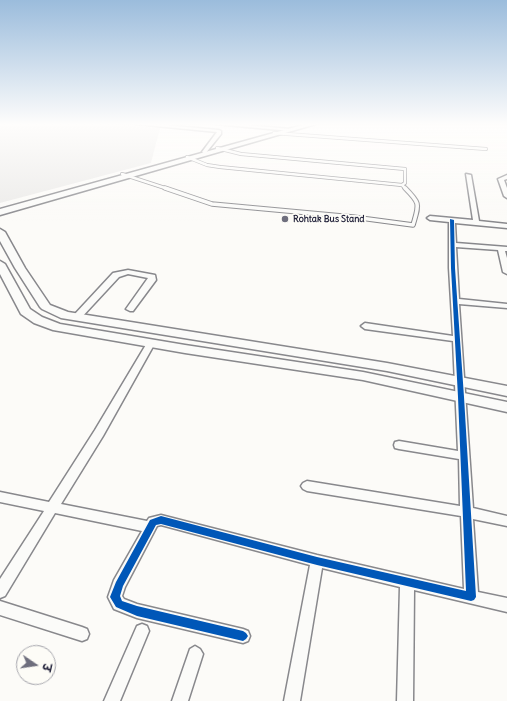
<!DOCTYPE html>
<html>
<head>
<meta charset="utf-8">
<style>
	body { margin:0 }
	#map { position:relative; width:507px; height:701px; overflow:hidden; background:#fcfbf8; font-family:Delius,"Playpen Sans Deva",sans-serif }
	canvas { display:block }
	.north { position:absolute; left:16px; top:645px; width:40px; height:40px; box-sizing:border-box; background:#fdfcf7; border:1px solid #a5a5ac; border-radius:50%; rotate:103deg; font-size:11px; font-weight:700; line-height:16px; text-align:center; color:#22223b }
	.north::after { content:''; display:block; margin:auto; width:14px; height:18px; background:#6e6e7d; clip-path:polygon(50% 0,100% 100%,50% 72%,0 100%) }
</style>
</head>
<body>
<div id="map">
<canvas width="507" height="701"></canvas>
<div class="north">उ</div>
</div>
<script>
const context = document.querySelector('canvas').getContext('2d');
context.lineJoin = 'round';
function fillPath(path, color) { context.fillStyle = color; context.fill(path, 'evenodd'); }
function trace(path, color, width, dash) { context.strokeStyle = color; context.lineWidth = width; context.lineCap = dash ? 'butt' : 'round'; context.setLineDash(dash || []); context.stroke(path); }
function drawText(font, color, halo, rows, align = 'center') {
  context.font = font + ' Delius,sans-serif'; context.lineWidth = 3.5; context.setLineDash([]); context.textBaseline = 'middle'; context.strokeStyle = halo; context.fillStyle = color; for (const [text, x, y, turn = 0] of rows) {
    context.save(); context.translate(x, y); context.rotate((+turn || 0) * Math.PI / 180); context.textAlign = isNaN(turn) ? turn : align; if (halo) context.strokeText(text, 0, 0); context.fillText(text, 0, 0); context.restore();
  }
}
const green = new Path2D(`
	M0,124H110L160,128L151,163L0,203Z`);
const serviceFar1 = new Path2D(`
	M274,133L486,149
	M187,157L207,165L220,167L402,185L405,183V169L241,154L217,148
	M122,174L168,189
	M402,185L406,189`);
const service = new Path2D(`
	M165,188L212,204L353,217L413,225C419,204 421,204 405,188`);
const minor = new Path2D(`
	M136,124H154L219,130L221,131V134L205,154L202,152L217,132Z
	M215,124H235L291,129L293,130L291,131Z
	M466,174L471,175L479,221L507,224V228L455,223L456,243L507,247V251H505L507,258V274L503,272L498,250L456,247L459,299L507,304V308L459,304L473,508L507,516V526L473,519L478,592L507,598V612L414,590L413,701H397L400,587L322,568L300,701H284L310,565L161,525L157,526L125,587L122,596L124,599L137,604L243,629L248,631L250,636L248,641L243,643L137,618L114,609L108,597L114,580L142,531L55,513L5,596L0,598V579L44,511L0,502V492L49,502L95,430L147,343L151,340L155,343L103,436L61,504L147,521L149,518L161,515L317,555L464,589L461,516L307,491L303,489L301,486L303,483L307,481L460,506L459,459L399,449L395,448L394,445L395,442L399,441L458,451L453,341L365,329L361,326L365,323L453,336L449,268V222L430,220L427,218L430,216L473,220Z
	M507,175V179L504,180L507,188V198L504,196L498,179Z
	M128,270L155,275L156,280L133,311H130L126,309L148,278L128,274L119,277L80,319H74L73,317L74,315L113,273Z
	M0,601L82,627L87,629L89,634L87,639L82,641L0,615Z
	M142,624L147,626L149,631L120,701H104L137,626Z
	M195,646L200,649L203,654L188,701H172L190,649Z`);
const secondary = new Path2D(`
	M306,124H316L0,215V209Z
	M0,229L5,232L25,268L50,305L68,312L387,363L507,386V396L387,371L61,318L42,309L40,307L15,268L0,241Z
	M0,261L5,264L30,309L42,317L60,324L185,345L363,372L507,402V412L363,380L185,353L53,330L34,323L21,314L0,274Z`);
const cycleway = new Path2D(`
	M450,219L454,220L455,268L464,397L476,597L474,600L471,601L317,565L161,524L156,525L123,586L120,596L122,601L137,606L243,631L246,633L248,636L246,639L243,641L137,616L116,607L110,597L116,582L150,520L161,516L317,557L466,591L458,397L451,268Z`);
const markers = [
	[285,219,4,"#6e6e7d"]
];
const farPoinames = [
	["Rohtak Bus Stand",293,219]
];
fillPath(green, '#ebeae8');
trace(serviceFar1, '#88888c', 4);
trace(service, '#88888c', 5.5);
trace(minor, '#88888c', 3);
trace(secondary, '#88888c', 3);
trace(serviceFar1, '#fbfbf9', 2.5);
trace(service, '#fbfbf9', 3.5);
fillPath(minor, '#fbfbf9');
fillPath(secondary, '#fbfbf9');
fillPath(cycleway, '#0057b8');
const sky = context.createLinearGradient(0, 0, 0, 222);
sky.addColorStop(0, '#9bbcdc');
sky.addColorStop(0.56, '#fefdfc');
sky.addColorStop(1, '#fefdfc00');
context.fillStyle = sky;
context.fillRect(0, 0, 507, 222);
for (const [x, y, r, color] of markers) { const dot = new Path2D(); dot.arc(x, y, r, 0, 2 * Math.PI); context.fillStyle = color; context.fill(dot); trace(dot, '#fdfcf7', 1.5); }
drawText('bold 9px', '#22223b', '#fdfcf7', farPoinames, 'left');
</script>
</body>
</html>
